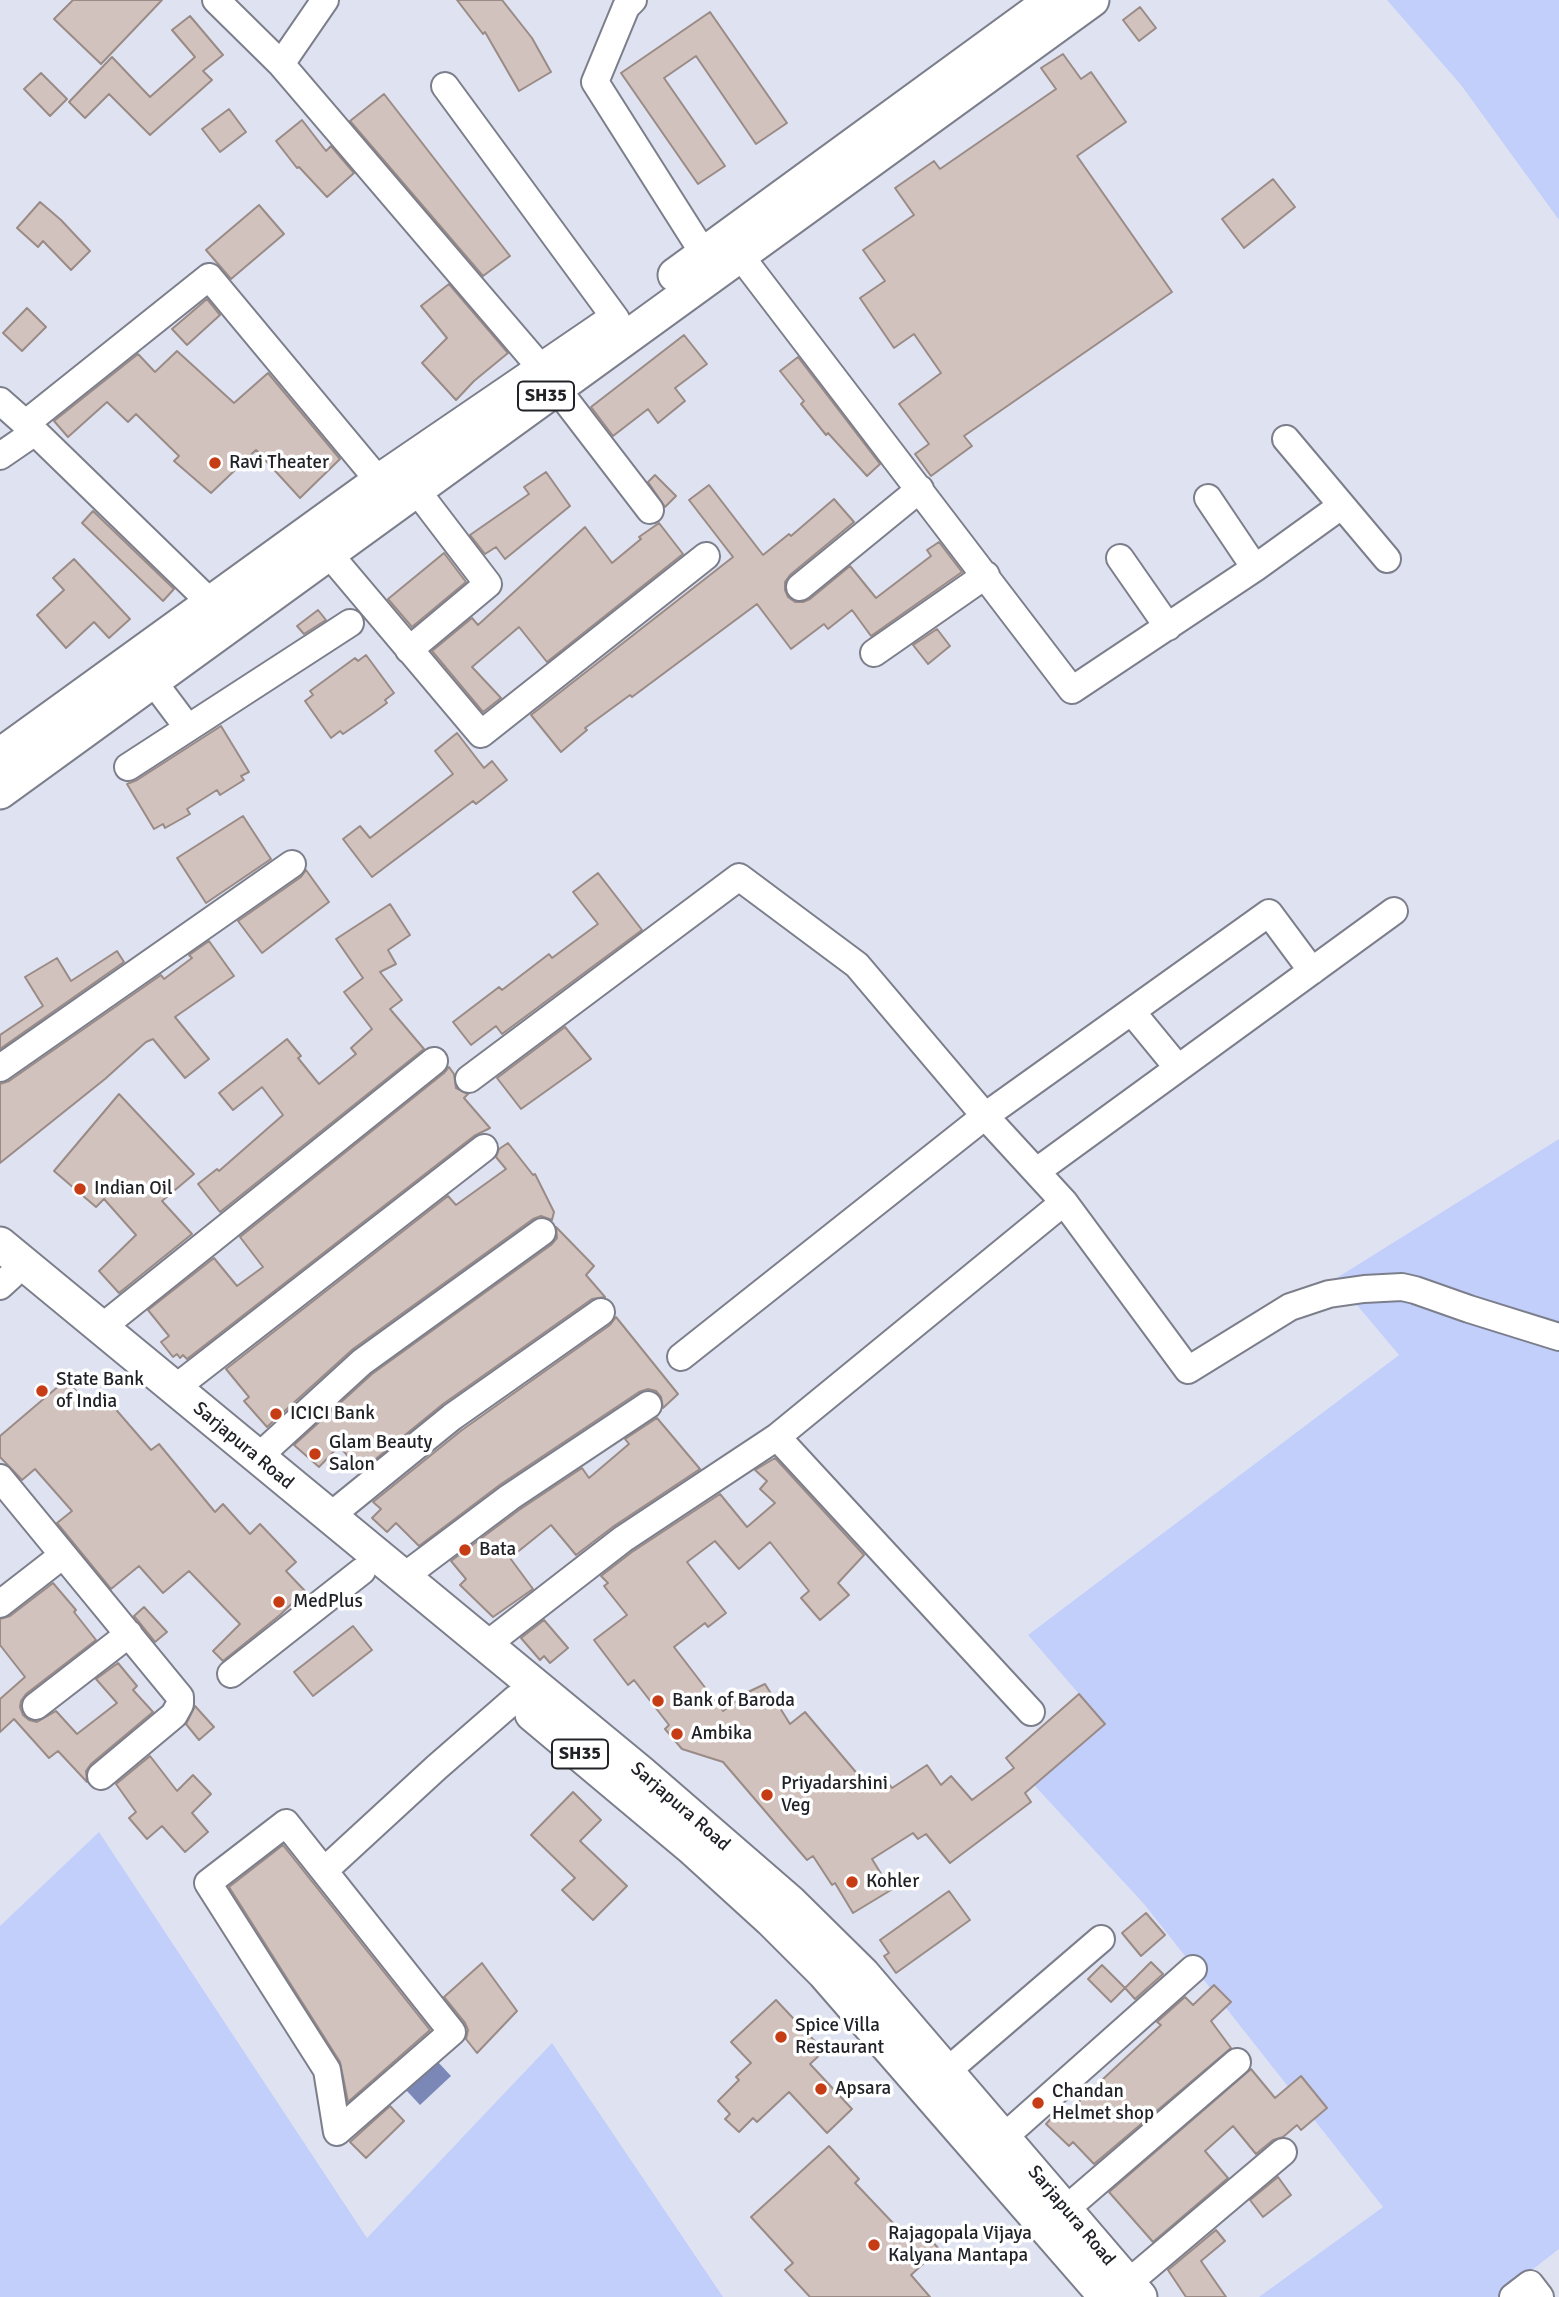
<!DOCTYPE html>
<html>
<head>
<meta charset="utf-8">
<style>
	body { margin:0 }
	canvas { display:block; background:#dfe3f1 }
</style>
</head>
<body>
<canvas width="1559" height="2297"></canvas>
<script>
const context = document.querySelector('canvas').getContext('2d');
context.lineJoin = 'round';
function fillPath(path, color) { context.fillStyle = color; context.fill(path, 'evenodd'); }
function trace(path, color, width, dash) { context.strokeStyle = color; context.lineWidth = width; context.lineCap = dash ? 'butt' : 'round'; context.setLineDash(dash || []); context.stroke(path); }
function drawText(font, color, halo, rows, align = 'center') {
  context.font = font + ' Signika,sans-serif'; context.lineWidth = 7; context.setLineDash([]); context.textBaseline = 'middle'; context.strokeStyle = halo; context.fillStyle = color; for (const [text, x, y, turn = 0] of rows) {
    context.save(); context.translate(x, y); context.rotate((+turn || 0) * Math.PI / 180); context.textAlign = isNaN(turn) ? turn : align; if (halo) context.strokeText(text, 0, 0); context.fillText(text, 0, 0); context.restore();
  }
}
const green = new Path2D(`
	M1387,0H1559V220L1461,85Z
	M1559,1139V2249L1497,2297H1259L1383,2207L1144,1904L1034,1785L1105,1724L1028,1635L1399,1355L1335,1279Z
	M99,1832L367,2238L552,2043L723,2297H0V1926Z`);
const water = new Path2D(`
	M437,2061L451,2076L420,2105L406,2090Z`);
const building = new Path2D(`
	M73,0H162L101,64L54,19Z
	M457,0H502L532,38L551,72L519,91L485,32L483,34Z
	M1140,7L1156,28L1139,41L1123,20Z
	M710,12L787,123L756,144L696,56L664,78L725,166L698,184L621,73Z
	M190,16L223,55L203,71L212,80L150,135L109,94L85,118L69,102L112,57L150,97L195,57L172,30Z
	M1063,54L1081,79L1091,72L1126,122L1077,156L1172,292L964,436L972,446L931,476L915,454L929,444L899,404L941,373L914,334L894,348L860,298L885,281L863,250L914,215L895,188L934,161L940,169L1056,89L1041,68Z
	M41,73L67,99L50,116L24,89Z
	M384,94L510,256L483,276L350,121Z
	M229,109L246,132L220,152L202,129Z
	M302,120L326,151L331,146L354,173L327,197L299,167L297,168L276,141Z
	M1273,179L1295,207L1244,248L1222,219Z
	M40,202L61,220L90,251L71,270L43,241L38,247L17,228Z
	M259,205L284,234L231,279L206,250Z
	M449,284L508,353L474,381L456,400L422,363L447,338L421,306Z
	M207,299L220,315L187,345L172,329Z
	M27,308L46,327L22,351L3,333Z
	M684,335L707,364L675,388L685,401L658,423L648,409L613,436L591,407Z
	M177,351L234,403L268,373L340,459L300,498L256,450L211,493L174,461L179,456L136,414L128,422L107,402L68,437L54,421L138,354L155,372Z
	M798,357L880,464L867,476L828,433L826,435L801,404L804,401L780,371Z
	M546,472L570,506L505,559L496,547L485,554L470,535L529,494L524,487Z
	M655,475L676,496L665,507L648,482Z
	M709,485L763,555L789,534L791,536L834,499L854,522L790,575L785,582V590L788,597L795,602H803L810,599L850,566L876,598L931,556L927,550L939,542L962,572L871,636L852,610L828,629L824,624L791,649L757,604L632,697L630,695L585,728L587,730L561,752L531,715L733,557L689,500Z
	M93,511L174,589L163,601L82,523Z
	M659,523L683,554L547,662L519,627L472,667L501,698L483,712L432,651L472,618L478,625L585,527L612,563L641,539L639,537Z
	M444,553L466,582L412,627L388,599Z
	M74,559L130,619L109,638L94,622L66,648L37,615L64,590L53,578Z
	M318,610L326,620L304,634L297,626Z
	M937,629L950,646L928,664L913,645Z
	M366,655L394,693L385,700L387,703L372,714L343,734L340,731L331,738L305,701L313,695L310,691L355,658L358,661Z
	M221,726L249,772L241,776L244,780L220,795L217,790L187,809L190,814L165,828L163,824L154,829L127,784L137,780Z
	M457,733L484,768L492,761L507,780L476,804L473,801L372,877L343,839L360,826L370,838L453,774L435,751Z
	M243,816L271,859L206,903L177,858Z
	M306,870L329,902L262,953L238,921L301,877Z
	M598,873L642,930L502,1034L496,1026L471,1045L453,1022L499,987L502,990L549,954L552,958L598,924L573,892Z
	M390,904L410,935L388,950L396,964L380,972L402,1000L390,1009L424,1049L220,1212L198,1184L217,1169L219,1171L283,1115L262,1087L233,1110L219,1093L287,1039L301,1056L298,1058L319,1084L356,1054L351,1048L372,1029L344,992L363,978L336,939Z
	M209,941L234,976L175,1017L209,1059L185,1078L153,1039L146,1042L105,1079L0,1163V1084L9,1081L161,975L164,979L192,958L189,955Z
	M117,951L124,962L0,1049V1035L43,1006L25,977L57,958L71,981Z
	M565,1027L591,1059L521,1109L497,1078Z
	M449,1067L454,1074L456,1088L468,1094L464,1098L490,1128L474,1136L187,1359L183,1355L180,1358L177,1354L173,1357L161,1342L169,1336L148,1310L214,1258L237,1286L263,1267L240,1237L444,1073Z
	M119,1094L194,1174L162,1201L192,1234L119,1293L99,1271L136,1235L104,1199L96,1207L54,1171Z
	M508,1143L533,1175L535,1174L554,1212L552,1220L541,1216L533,1219L353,1349L267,1427L244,1401L249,1397L226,1369L448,1196L456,1205L506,1169L496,1157L499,1149Z
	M556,1227L594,1266L586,1275L605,1297L592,1299L443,1404L361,1471L339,1446L319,1467L294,1445L372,1374L551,1245L557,1238Z
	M616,1317L678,1394L663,1408L661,1397L656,1391L648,1389L639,1392L501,1484L419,1546L396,1523L387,1532L372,1518L381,1509L373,1502L462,1430L610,1325Z
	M67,1379L91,1410L105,1397L151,1450L159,1444L215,1512L223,1504L250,1534L260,1524L296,1562L286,1571L305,1591L280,1615L223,1661L213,1651L240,1624L189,1571L163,1593L139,1566L111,1589L57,1523L72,1511L35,1469L22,1480L0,1457V1436Z
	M657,1418L700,1469L614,1526L576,1555L551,1525L510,1558L533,1589L493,1617L460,1585L466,1579L451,1561L519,1510L582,1468L589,1478L629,1444L625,1439Z
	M775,1458L864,1555L838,1583L849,1595L820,1620L801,1598L809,1591L770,1542L739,1569L715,1541L687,1562L726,1613L708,1627L705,1623L674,1647L723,1711L748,1692L765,1684L790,1724L805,1712L871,1790L886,1780L892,1788L927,1765L941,1785L951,1776L972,1800L1014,1768L1006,1758L1079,1694L1105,1724L1025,1793L1031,1802L950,1863L926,1834L918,1839L913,1833L872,1859L891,1890L853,1913L835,1883L832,1885L813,1856L807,1860L723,1762L682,1749L665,1729L669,1725L634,1680L628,1685L594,1640L627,1615L604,1586L608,1583L601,1576L632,1552L720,1494L747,1527L775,1503L760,1489L767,1481L755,1470Z
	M53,1583L76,1610L74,1612L96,1640L26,1694L21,1701L20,1707L23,1715L29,1720L37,1722L56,1711L77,1734L117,1703L96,1679L118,1663L137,1686L133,1690L153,1712L91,1764L86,1771L87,1782L58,1751L49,1758L14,1719L0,1732V1699L25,1677L0,1645V1619L10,1616Z
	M144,1607L167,1632L155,1642L134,1616Z
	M544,1620L568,1648L550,1663L544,1656L540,1660L521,1638Z
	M353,1626L372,1650L313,1696L294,1672Z
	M195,1706L214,1727L199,1740L186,1724Z
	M150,1756L177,1791L193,1775L211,1794L192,1813L208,1832L185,1852L162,1826L147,1839L129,1818L136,1812L116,1784Z
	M573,1792L601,1820L580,1841L627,1886L593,1920L562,1890L575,1878L531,1835Z
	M283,1845L430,2030L348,2102L340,2062L229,1887Z
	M949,1891L970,1920L896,1973L884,1956L889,1953L880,1940Z
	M1146,1913L1165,1935L1141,1956L1122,1933Z
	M1151,1962L1163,1974L1135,1999L1125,1988Z
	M482,1963L517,2011L477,2053L466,2039L468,2030L465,2023L444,1997Z
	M1102,1965L1125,1988L1111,2002L1088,1979Z
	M1214,1985L1231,2002L1211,2021L1231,2048L1094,2164L1073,2142L1069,2146L1046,2124L1057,2112L1063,2116L1073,2107L1161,2025L1157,2022L1185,1997L1193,2005Z
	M776,2000L824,2051L810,2064L852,2109L827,2133L789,2092L757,2122L753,2118L739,2132L725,2119L730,2114L718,2101L739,2080L736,2077L751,2063L731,2042Z
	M1251,2069L1275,2098L1301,2076L1327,2108L1301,2130L1297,2125L1283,2137L1273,2140L1256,2154L1233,2126L1205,2151L1228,2178L1153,2242L1109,2192Z
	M390,2106L404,2121L366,2158L350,2142Z
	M829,2146L859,2179L855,2183L911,2242L923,2231L939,2249L911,2275L930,2297H810L785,2270L793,2263L751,2217Z
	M1278,2177L1291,2195L1263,2217L1250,2200Z
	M1216,2230L1225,2241L1201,2261L1226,2297H1186L1168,2270Z`);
const minor = new Path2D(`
	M216,0L281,64L541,368L650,510
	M633,0L626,7L595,82L704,254
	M281,64L325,0
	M445,86L616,319
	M729,241L1072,690L1255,568L1341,506
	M0,401L35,432L211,603
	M25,424L209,277L379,481
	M1286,439L1387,559
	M0,456L35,432
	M1208,498L1255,568
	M329,554L481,734L706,556
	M1120,558L1168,627
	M800,587L920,489
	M409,650L488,584L417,491
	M874,653L986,575
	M152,680L188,728
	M128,767L350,623
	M1132,1012L1178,1068
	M0,1068L292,864
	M469,1079L739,877L857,965L985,1116L1064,1202L1188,1370L1290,1307L1329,1294L1364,1289L1402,1287L1415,1290L1469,1309L1559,1337
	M1037,1171L1394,911
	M0,1286L11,1276
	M101,1328L434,1061
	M681,1357L985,1116L1269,913L1312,971
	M174,1389L484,1148
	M777,1437L1031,1712
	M257,1458L362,1362L542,1232
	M0,1478L180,1697V1704L174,1715L101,1776
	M329,1517L452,1417L601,1312
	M402,1578L510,1497L648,1405
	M0,1604L63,1555
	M485,1646L623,1539L777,1437L1064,1202
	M231,1674L362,1571
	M36,1706L129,1634
	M286,1823L452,2032L337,2132L327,2070L208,1883Z
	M325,1870L437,1767L515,1699
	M946,2072L1101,1939
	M1004,2137L1193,1969
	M1066,2209L1237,2062
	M1128,2283L1283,2152
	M1513,2297L1530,2284L1540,2297`);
const major = new Path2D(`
	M675,275L1052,0
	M0,755L379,481L612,322
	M0,792L1092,0
	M0,1244L640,1772L790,1902L863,1974L1140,2297
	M532,1714L692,1848L771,1920L824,1973L1106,2297`);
const markers = [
	[215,463,7,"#c63d15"],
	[80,1189,7,"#c63d15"],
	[42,1391,7,"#c63d15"],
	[276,1414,7,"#c63d15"],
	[315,1454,7,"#c63d15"],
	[465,1550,7,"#c63d15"],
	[279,1602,7,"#c63d15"],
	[658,1701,7,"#c63d15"],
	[677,1734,7,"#c63d15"],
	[767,1795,7,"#c63d15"],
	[852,1882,7,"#c63d15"],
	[781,2037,7,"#c63d15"],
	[821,2089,7,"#c63d15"],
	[1038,2103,7,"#c63d15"],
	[874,2245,7,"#c63d15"]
];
const shields = [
	[546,396,56],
	[580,1754,56]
];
const shieldNames = [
	["SH35",546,396],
	["SH35",580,1754]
];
const poiNames = [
	["Ravi Theater",229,463],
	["Indian Oil",94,1189],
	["State Bank",56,1380],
	["of India",56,1402],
	["ICICI Bank",290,1414],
	["Glam Beauty",329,1443],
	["Salon",329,1465],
	["Bata",479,1550],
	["MedPlus",293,1602],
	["Bank of Baroda",672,1701],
	["Ambika",691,1734],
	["Priyadarshini",781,1784],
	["Veg",781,1806],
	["Kohler",866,1882],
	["Spice Villa",795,2026],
	["Restaurant",795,2048],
	["Apsara",835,2089],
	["Chandan",1052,2092],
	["Helmet shop",1052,2114],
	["Rajagopala Vijaya",888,2234],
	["Kalyana Mantapa",888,2256]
];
const streetNames = [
	["Sarjapura Road",243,1446,40],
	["Sarjapura Road",680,1807,41],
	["Sarjapura Road",1071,2216,50]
];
fillPath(green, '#c2cffb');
fillPath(water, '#7b88b7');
fillPath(building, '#d2c2be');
trace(building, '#9a8b87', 2);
trace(minor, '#7c7f8b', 30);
trace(major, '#7c7f8b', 37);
trace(minor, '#fff', 26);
trace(major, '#fff', 33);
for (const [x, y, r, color] of markers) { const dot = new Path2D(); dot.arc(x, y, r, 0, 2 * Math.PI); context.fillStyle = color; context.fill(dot); trace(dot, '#fff', 2.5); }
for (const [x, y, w] of shields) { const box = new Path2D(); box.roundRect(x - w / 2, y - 14.5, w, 29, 5); context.fillStyle = '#fff'; context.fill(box); trace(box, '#212227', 2); }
drawText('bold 18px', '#212227', null, shieldNames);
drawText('19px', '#212227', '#fff', poiNames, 'left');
drawText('19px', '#212227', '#fff', streetNames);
</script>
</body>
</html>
